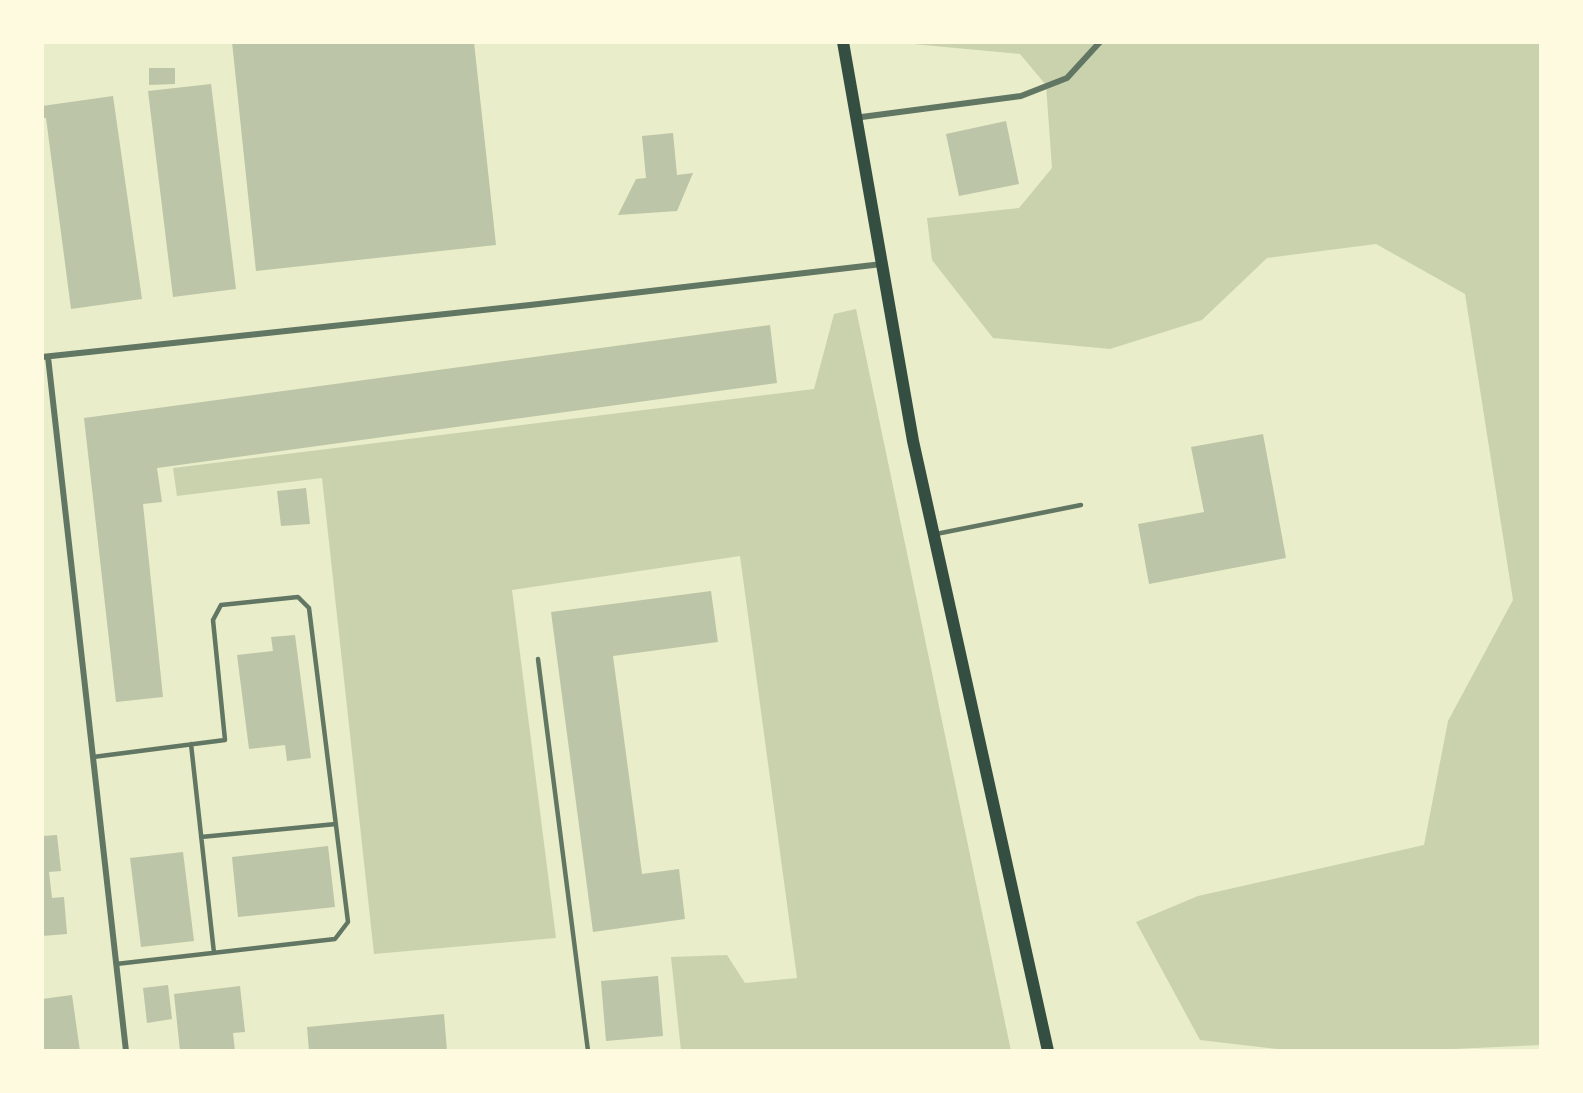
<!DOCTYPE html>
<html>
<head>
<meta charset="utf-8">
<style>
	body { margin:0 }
	#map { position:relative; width:1583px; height:1093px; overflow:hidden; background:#e9edc9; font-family:"Playfair Display",serif }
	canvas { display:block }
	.frame { position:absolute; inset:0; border:44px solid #fefae0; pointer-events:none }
</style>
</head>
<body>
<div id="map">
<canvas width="1583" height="1093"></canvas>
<div class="frame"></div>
</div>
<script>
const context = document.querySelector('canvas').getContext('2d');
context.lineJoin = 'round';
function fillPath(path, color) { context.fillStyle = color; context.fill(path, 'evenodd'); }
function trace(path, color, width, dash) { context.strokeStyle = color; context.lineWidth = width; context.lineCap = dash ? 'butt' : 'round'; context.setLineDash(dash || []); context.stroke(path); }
const green = new Path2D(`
	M911,42H1541V1045L1410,1051H1294L1200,1040L1136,922L1198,896L1424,845L1448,721L1513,600L1465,294L1376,244L1267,258L1202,320L1110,349L993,338L932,260L927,218L1019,208L1052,168L1046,85L1020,54L913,44Z
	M856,309L1011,1051H681L671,957L727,955L745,983L797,978L740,556L512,590L556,938L374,954L322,478L177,496L173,468L814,389L834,314Z`);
const building = new Path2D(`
	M232,42H474L496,245L256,271Z
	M149,68H175V84L149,85Z
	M211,84L236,289L173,297L148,91Z
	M113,96L142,299L71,309L46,118H42V106Z
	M1006,121L1019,184L959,196L946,134Z
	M673,133L677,175L693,173L677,211L618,215L636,179L646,178L642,136Z
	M770,325L777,383L157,468L162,502L143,504L163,697L116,702L84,418Z
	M1263,434L1286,558L1149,584L1138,524L1204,512L1191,447Z
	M306,488L310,524L281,526L277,491Z
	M711,591L718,642L613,656L642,874L679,869L685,919L593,932L551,612Z
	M295,635L311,758L287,761L285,745L249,749L237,655L273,651L271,637Z
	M57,835L61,871L49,872L52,898L64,897L67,934L42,936V836Z
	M328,846L335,907L238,917L232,857Z
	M183,852L194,941L141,947L130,858Z
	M658,976L663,1036L606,1041L601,981Z
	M168,985L172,1019L147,1023L143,988Z
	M240,986L245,1032L233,1033L235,1051H180L174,994Z
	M72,995L80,1051H42V999Z
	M444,1014L447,1051H309L307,1027Z`);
const service = new Path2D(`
	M936,534L1081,505
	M538,659L588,1051
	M191,744L214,953
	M93,757L225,740L213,620L221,605L298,597L309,608L348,922L335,939L116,964
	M201,837L336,824`);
const minor = new Path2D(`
	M854,118L1021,96L1067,78L1100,42
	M42,357L530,305L882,264
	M48,357L126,1051`);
const secondary = new Path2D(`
	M843,42L913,441L1048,1051`);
fillPath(green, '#cad2ad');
fillPath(building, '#bcc5a7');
trace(service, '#617663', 4.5);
trace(minor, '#617663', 6);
trace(secondary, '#344e41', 12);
</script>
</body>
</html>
